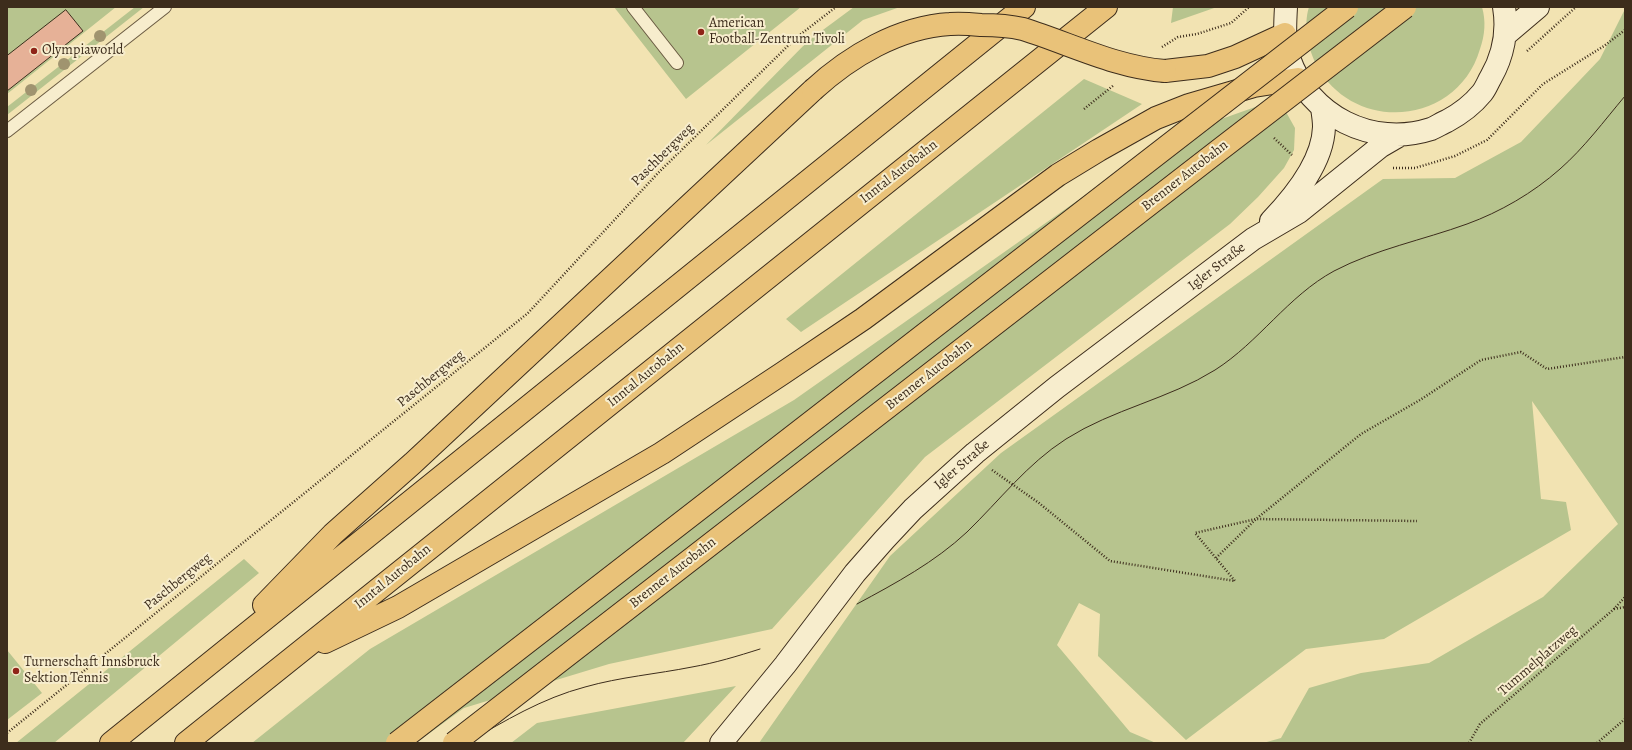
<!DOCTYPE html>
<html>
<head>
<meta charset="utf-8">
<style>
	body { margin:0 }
	#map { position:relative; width:1632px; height:750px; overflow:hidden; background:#f2e3b2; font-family:Alegreya,serif }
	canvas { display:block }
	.frame { position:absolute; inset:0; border:8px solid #3d2d1c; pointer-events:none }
</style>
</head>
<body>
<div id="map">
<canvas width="1632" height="750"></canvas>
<div class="frame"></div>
</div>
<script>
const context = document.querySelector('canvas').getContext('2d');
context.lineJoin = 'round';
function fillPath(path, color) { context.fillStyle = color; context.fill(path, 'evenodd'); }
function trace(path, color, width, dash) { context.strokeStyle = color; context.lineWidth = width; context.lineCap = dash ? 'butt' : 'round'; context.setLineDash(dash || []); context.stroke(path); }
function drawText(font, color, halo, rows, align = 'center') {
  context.font = font + ' Alegreya,serif'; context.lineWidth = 4; context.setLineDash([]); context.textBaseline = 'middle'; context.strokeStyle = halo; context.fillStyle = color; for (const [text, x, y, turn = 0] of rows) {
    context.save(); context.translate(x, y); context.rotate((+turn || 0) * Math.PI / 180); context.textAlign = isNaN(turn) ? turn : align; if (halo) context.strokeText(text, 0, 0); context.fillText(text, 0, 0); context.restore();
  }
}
const green = new Path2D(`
	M7,7H116L7,94Z
	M135,7H144L7,115V107Z
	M614,7H801L686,99Z
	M854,7H900L863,20L706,145L808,41Z
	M1173,7H1217L1171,23Z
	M1309,7H1482C1486,21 1485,35 1480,49C1458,125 1355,135 1317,66C1308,49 1303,26 1309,7Z
	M1625,9V743H1263L1281,738L1309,688L1361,673L1429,663L1543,597L1618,524L1532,401L1541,499L1566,502L1571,530L1384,639L1306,649L1186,740L1098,656L1100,614L1079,603L1057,645L1130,732L1156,743H759L890,556L1001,453L1383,179L1455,178L1521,142L1600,59Z
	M1084,79L1142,104L801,332L786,319Z
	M1275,100L1286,112L1295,128L1294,150L1284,168L1258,197L1230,224L925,457L772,629L609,664L464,708L416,743H252L370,649L794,400L1165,139Z
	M244,559L259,573L54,743H16Z
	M7,650L42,693L7,720Z
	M736,686L683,743H511L537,723Z`);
const building = new Path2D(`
	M66,10L83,31L7,91V56Z`);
const path = new Path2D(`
	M1162,47L1178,37L1197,34L1231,23L1249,7
	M1527,51L1576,7
	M1084,109L1114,85
	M1274,138L1292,155
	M1393,168H1415L1455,156L1487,140L1543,84L1604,46L1625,30
	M992,470L1039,503L1110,561L1235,581L1195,533L1256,519L1417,521
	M1216,558L1256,519L1361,434L1420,400L1481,360L1521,352L1547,369L1625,357
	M1614,609L1625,607
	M7,733L528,313L658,173L797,37L836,7
	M1469,743L1480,724L1614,609L1625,597
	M1597,743L1625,719`);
const service = new Path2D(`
	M633,7L677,63
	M7,131L165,7`);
const secondary = new Path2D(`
	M1286,7C1285,24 1284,42 1289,58C1309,116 1372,148 1431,129C1436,127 1442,123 1447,121C1460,114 1473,104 1482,93C1486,88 1488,82 1491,77C1503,56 1508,31 1504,7
	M1505,35L1538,7
	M1271,221C1295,196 1323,162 1324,127C1324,121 1323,114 1322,108
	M721,743L785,665L855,573L884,540L913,509L975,453L1057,387L1253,239L1299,212L1381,146L1400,135`);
const motorway = new Path2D(`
	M1165,71L1208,66L1235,57L1285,34
	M264,605L333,534L413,463L813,90
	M325,642L398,607L662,453L783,373L863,319L1058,175L1099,150L1156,118L1189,105L1254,86L1298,79
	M111,743L1024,7
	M186,743L1106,7`);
const tram = new Path2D(`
	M857,604C896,583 935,562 967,532C1000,500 1027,464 1066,439C1113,409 1169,399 1215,370C1259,342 1288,296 1334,271C1376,249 1423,240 1467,224C1500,212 1533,193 1560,169C1584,148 1604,121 1625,96
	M467,743C504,721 543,698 585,687C620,677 657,674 692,667C715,663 738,656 760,649`);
const motorwayBridge = new Path2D(`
	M813,90C850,56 899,27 950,24C960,23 971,24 981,25C994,25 1010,26 1023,29C1071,44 1115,67 1165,71
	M397,743L1347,7
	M454,743L1218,151L1405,7`);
const trees = [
	[100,36],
	[64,64],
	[31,90]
];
const markers = [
	[701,32,4,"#8f2418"],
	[34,51,4,"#8f2418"],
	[16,671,4,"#8f2418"]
];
const poiNames = [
	["American",709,24],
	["Football-Zentrum Tivoli",709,40],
	["Olympiaworld",42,51],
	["Turnerschaft Innsbruck",24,663],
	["Sektion Tennis",24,679]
];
const streetNames = [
	["Paschbergweg",663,155,-45],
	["Inntal Autobahn",899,172,-38],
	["Brenner Autobahn",1185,176,-38],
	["Igler Straße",1217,267,-38],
	["Inntal Autobahn",646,375,-39],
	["Brenner Autobahn",929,375,-38],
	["Paschbergweg",431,379,-39],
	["Igler Straße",962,465,-41],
	["Brenner Autobahn",673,573,-38],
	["Inntal Autobahn",393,577,-39],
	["Paschbergweg",178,582,-39],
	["Tummelplatzweg",1538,661,-41]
];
fillPath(green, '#b7c48e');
fillPath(building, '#e6b197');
trace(building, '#3d2d1c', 1);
trace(service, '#6a5a42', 14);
trace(secondary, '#3d2d1c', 24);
trace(motorway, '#3d2d1c', 24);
trace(path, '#3d2d1c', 2.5, [1, 2]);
trace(service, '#f7edcd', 12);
trace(secondary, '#f7edcd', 22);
trace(motorway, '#e9c279', 22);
trace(tram, '#3d2d1c', 1);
trace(motorwayBridge, '#3d2d1c', 24, []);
trace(motorwayBridge, '#e9c279', 22);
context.fillStyle = '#a0946f';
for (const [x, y] of trees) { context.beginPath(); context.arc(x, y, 6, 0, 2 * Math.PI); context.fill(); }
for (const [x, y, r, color] of markers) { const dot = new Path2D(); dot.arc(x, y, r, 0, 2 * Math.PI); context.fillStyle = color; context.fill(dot); trace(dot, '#f7edcd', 1.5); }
drawText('14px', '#3d2d1c', '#f7edcd', poiNames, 'left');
drawText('14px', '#3d2d1c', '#f7edcd', streetNames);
</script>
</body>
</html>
